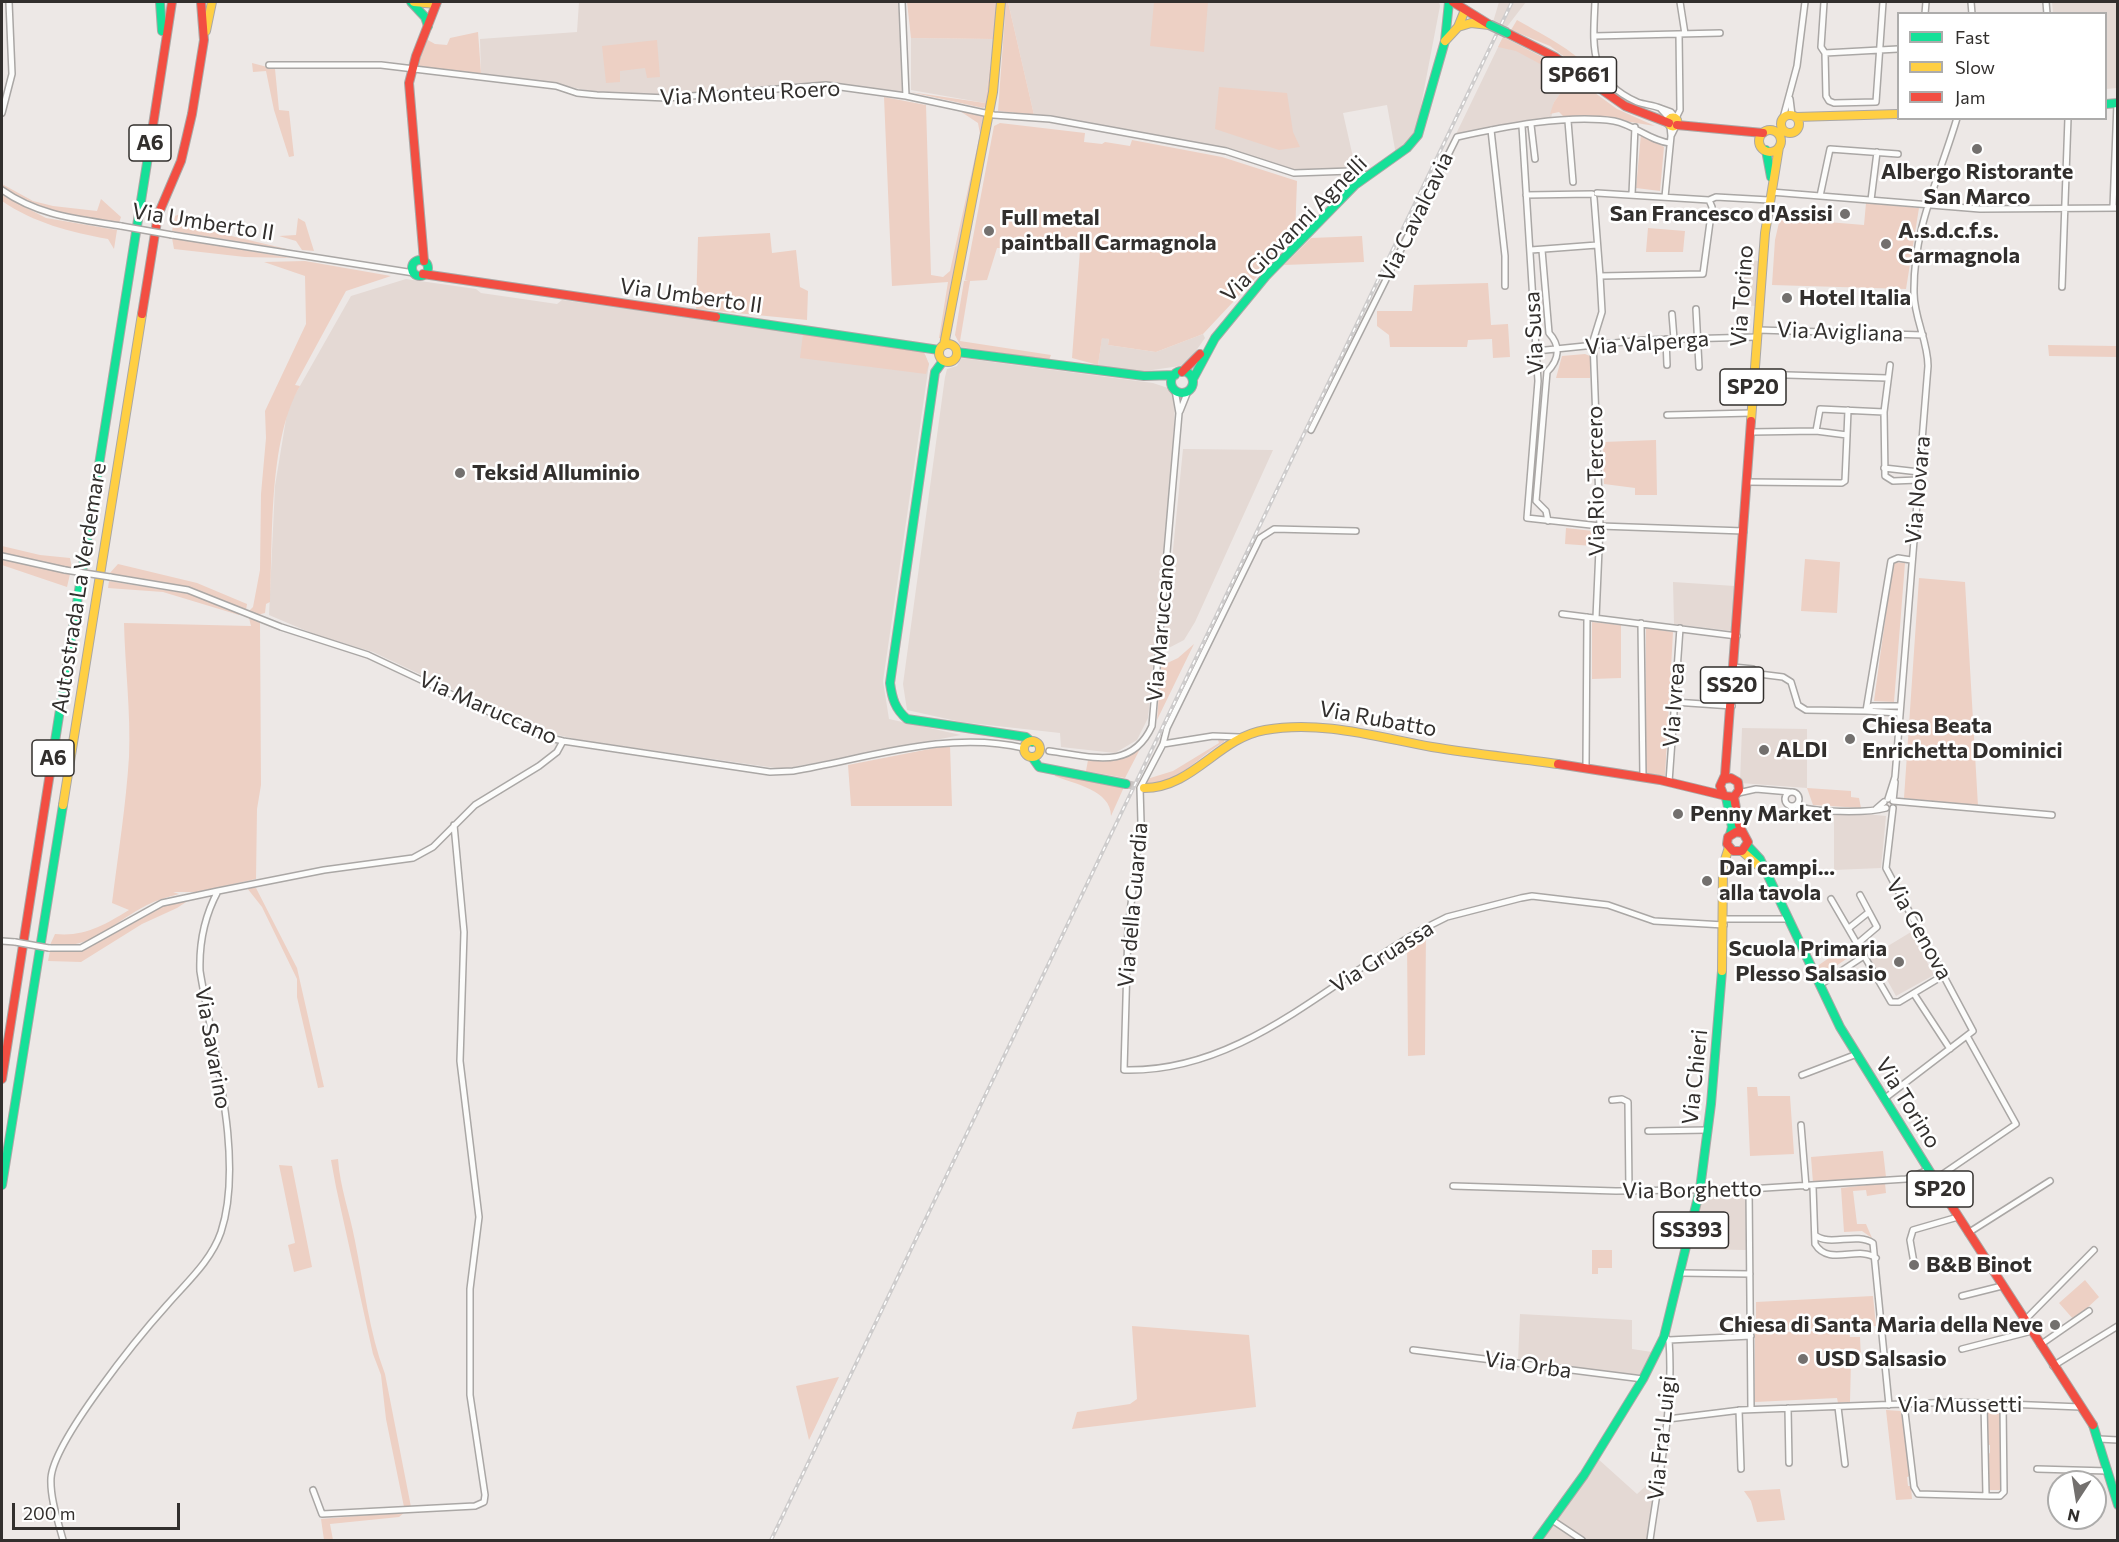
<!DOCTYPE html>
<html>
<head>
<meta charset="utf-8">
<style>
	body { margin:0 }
	#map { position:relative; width:2119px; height:1542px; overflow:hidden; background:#ede8e6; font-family:Commissioner,sans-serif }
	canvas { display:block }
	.frame { position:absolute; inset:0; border:3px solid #322f2d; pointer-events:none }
	.legend { position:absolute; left:1897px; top:12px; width:210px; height:108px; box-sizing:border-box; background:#fff; border:2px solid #adacab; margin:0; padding:8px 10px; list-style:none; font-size:18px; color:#322f2d }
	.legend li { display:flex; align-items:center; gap:12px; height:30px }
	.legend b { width:30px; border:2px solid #adacab }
	.north { position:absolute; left:2047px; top:1470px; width:60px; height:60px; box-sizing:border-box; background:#fff; border:2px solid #adacab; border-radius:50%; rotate:192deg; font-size:16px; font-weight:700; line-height:24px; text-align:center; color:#322f2d }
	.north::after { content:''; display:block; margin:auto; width:21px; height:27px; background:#73706e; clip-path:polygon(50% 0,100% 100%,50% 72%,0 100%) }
	.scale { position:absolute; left:12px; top:1503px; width:168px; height:27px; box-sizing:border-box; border:3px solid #322f2d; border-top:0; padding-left:8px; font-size:18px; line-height:21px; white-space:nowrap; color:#322f2d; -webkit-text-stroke:4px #fff; paint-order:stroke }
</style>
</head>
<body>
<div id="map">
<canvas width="2119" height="1542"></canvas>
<div class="frame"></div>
<ul class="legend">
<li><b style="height:8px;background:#16e098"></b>Fast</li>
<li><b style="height:8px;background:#ffcf43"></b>Slow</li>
<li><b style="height:8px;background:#f24e42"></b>Jam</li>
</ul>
<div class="north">N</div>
<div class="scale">200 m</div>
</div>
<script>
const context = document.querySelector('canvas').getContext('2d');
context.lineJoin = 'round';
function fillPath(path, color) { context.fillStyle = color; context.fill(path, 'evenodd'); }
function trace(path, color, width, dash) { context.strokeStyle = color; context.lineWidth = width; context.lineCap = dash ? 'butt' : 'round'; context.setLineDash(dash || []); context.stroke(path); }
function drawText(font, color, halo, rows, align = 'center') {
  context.font = font + ' Commissioner,sans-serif'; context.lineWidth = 5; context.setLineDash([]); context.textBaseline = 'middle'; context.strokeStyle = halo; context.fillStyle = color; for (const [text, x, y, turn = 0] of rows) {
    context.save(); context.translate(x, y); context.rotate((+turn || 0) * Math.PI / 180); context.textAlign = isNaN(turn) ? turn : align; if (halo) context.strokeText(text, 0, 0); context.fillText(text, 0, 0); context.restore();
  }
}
const built = new Path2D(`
	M579,2H899L904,94L826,84L666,96L606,94L560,85L483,76L481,73L480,39L577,32Z
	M1008,2H1439L1440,6L1418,121L1409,144L1396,155L1387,105L1343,113L1355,166L1312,172L1283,168L1226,148L1034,115Z
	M1499,2H1526L1506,28L1493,22Z
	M2052,2H2117V88L2106,89V14L2053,13Z
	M1503,37L1554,63L1573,77L1554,102L1551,119L1456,134Z
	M911,38L994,39L985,103L911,90Z
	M1740,259L1759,261L1755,306L1737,305Z
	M406,279L476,289L481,293L557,304L562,300L923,350L929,364L883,681L889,719L961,735L783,769L579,740L538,730L373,652L316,635L269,615L275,486L288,407L351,296Z
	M1203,334L1205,338L1193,355L1180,366L1138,372L1098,365L1102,337L1109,339L1108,345L1156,352Z
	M961,358L1153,383L1168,388L1175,397L1173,453L1148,718L1137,740L1115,753L1061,747L1060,733L961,722L907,710L903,684L945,377L947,369L957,366Z
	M1183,449L1273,450L1195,622L1184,640L1163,651Z
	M1673,582L1735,586L1732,631L1674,624Z
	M1742,728L1807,729V788L1740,783Z
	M1834,811L1886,816L1881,868L1834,870Z
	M1911,932L1934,975L1896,996L1880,967L1872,969L1868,958Z
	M1748,1192L1746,1250L1690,1249L1703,1193Z
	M1520,1314L1632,1320V1349L1652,1352L1647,1366L1641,1374H1623L1518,1361Z
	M1597,1458L1637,1494L1659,1474L1649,1540H1540Z`);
const green = new Path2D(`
	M907,2H998L997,39L988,105L983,108L910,92L985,103L994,39L911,38Z
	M1006,2H1008L1034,115L998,111Z
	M1154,2H1208L1204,52L1150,46Z
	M1517,20C1545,36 1580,53 1599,79L1595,80L1550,46L1511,30Z
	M478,32L481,73L453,75L418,66L426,39L435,44L447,45L450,38Z
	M1503,37L1554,63L1617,109L1655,126L1599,117L1565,118L1559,112L1550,114L1554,102L1570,80L1516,51L1498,47Z
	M657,40L660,77L647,78L645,68L620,71V82L606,83L602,46Z
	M252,63L275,69L279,110L289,111L294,156L289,157L274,110L266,71L253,72Z
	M1219,87L1287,93L1293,132L1300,147L1279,150L1215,129Z
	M884,97L926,105L931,275L943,277L950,271L980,134L978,123L960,111L983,114L986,121L943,339L939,338L948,282L892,286Z
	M1000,123L1085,133L1084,142L1102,144L1105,142L1130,146L1132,140L1222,157L1297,181L1295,236L1203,334L1156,352L1108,345L1109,339L1102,338L1098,365L1072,358L1080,250L997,248L987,280L970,281L960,341L1051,355L1049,360L961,347L955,335L964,281L968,280H965L994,126Z
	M1641,134L1664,147L1660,191L1636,188Z
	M2,184L33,201L53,206L97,211L101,199L121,217L119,223C74,217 41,211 2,187Z
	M2,195L46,218L117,230L114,249L108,239C70,232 34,223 2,201Z
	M1866,203L1919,208L1906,289L1772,285L1775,240L1780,218L1864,225Z
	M180,214L206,230L291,250L172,231L175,216Z
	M298,218L305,222L314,251L302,250L296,241L279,236L296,235Z
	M1648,228L1685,231L1683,252H1646Z
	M770,233L772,253L796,250L800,287L808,291L807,320L696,309L698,237Z
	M1362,236L1364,262L1284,265L1311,238Z
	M172,238L291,258L245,257L174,249Z
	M305,261L391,276L346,291L295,385L300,386C268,441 273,538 270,602L266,604L265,613L257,615L249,611L253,607L260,570L261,494L266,438L265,411L306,324L305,276L264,262Z
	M1488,283L1491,325L1508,324L1510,357L1493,358L1492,339L1468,340L1467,347H1390L1389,335L1377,326V311H1412L1414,285Z
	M803,334L923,350L929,364L926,374L800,358Z
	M2048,345L2117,346V357L2049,356Z
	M1585,354L1590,356V378H1556L1562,356Z
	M1656,440L1657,495H1635V488L1604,484L1603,442Z
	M1566,528L1593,531V546L1565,544Z
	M2,546L40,555L70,558L72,568L2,553Z
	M2,559L70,574L67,587L2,565Z
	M1805,559L1840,562L1837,613L1801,611Z
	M1893,562L1905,563L1894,702L1874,701Z
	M118,564L197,583L247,604L246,610L183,586L109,574Z
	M1919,578L1965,582L1978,806L1904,798Z
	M109,581L190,594L239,612V615L163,592L108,588Z
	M249,618L260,622L261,785L257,809L256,879L197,892H173L179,894C168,897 157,900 147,905C111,923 94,950 50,945L55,934C85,937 104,925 129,910L112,903C118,855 126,805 129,757C131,712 125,668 124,623L251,626Z
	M1592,622L1621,625V678L1592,679Z
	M1646,628L1673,632L1665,776L1645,773Z
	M1194,644L1157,720L1161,666L1178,658Z
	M1206,739H1224V742C1199,756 1176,786 1145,784L1147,779L1173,771L1219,743L1218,740Z
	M950,745L952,806H851L848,765Z
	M1140,749L1125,778L1086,771L1088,760C1109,762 1122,762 1140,749Z
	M1055,774L1124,787L1111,816C1111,790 1074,784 1055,776Z
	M1807,788L1851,791V797L1859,798L1861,808L1813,805Z
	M247,888H256L297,968L324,1087L318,1088L297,997V979L262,907Z
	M192,898L177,908L142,924L81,962L48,961L50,951H83L154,908Z
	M1426,929L1425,1055L1408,1056L1407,940Z
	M1849,944L1855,953L1820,977L1816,967Z
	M1747,1087H1757L1758,1096H1790L1794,1154L1750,1156Z
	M1883,1151L1886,1177L1813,1183L1811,1157Z
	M338,1159C340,1188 350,1213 355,1241C364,1285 369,1332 385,1374L411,1507H404L386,1419L381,1375L373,1354L336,1187L331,1160Z
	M279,1165L292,1166L312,1267L294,1272L288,1245L295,1243Z
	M1885,1183L1886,1193L1867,1196L1866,1190L1853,1191L1857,1224H1866L1872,1238L1862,1231L1844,1232L1841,1188Z
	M1592,1250H1612V1268H1598V1274H1592Z
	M2085,1280L2099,1297L2074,1320L2059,1303Z
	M1873,1296L1876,1326L1756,1331V1302Z
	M1132,1326L1249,1335L1256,1407L1072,1429L1077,1412L1130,1404L1137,1399Z
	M1849,1330L1850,1337H1860L1861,1359L1851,1360L1850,1402L1838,1403L1837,1398L1755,1402V1333Z
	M839,1377L809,1440L796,1386Z
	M2002,1408L2001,1490H1988L1987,1454L1990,1453V1445H1987L1986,1409Z
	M1886,1410L1901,1411L1910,1476L1907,1477L1908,1486H1911L1912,1499L1896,1500Z
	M1780,1489L1785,1520L1757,1522L1751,1501L1744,1491Z
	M405,1512L399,1517L330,1524L333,1540H324L321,1519Z`);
const secondaryTunnel = new Path2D(`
	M1126,784L1144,788`);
const street = new Path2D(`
	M902,2L906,96
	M1595,2C1593,47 1588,80 1637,102C1645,105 1653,105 1660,108
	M1680,2L1685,34
	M1824,2L1821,47L1825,53L1826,96L1829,101L1834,103L1876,102L1883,2
	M1971,2L1972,14
	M2046,2L2047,14
	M1925,14L1926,2
	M1594,36L1720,33
	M1825,53L1898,49
	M269,65H381L556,86L577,93L597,95L667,98L826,85L906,96L994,115L1050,119L1226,151L1294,173L1351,171L1367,175
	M1790,99L1792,115
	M2,113L12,74L9,2
	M1783,118L1797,66L1805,2
	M1670,119L1660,108L1671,112L1676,118L1680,110L1679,34
	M1568,121L1573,182
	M1531,125L1535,159
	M1522,126L1538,381L1527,518L1600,526L1744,531
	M1670,126L1671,136L1676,126
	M1491,130L1505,256V286
	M2,190C39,216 78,219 121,226
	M1771,192L1980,209L2118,208
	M1632,194L1635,127
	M1526,195L1592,194
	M1820,196L1830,149L1898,154
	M1665,197L1671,136
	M1594,198L1600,276L1703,274L1712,207L1709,200L1597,193
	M1709,200L1716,197L1769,200
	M1871,200L1877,152
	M2113,208L2117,103
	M172,235L414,273
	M1531,250L1597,245
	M1542,250L1549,333C1561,346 1559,360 1547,372L1536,501L1546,511L1548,521
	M2062,287L2068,118
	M1696,309L1699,367
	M1672,314L1674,339
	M1758,330L1923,335
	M1666,339L1667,365
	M1536,351L1644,340L1757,337
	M1890,365L1884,412L1885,476L1893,481L1918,480
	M1754,374L1887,378
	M1180,411L1188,391
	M1667,415L1752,413
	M1311,430L1457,137C1503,127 1567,114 1614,121C1635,125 1650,141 1670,143
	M1816,431L1820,409L1884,412
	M1751,432L1816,431L1847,435L1848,410
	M1884,468L1919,472
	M1747,482L1842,483L1845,481L1847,435
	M2,556L65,570
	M110,577L188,590L281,627L368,655L538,735L563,741L770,772L793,771C869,758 947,730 1024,748
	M1562,614L1737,636
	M1596,618L1600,526L1593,341L1602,312L1600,276
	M1641,623L1643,777
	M1733,673L1759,674L1753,669L1733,667
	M1759,674L1783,677L1791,682L1798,705L1806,710L1866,711L1891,561L1898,558L1911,560
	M1674,702L1732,706
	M1899,713L1866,711L1872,706H1900
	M1239,737L1213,736L1163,744L1140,788L1141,822L1128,929L1124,1070C1243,1073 1329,980 1427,927L1447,917L1521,898L1532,896L1608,905L1654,921L1724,925
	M1163,744L1167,728L1260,538L1274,529L1356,531
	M1049,751C1090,756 1131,772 1152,726L1179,413L1175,390
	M1586,766L1587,617
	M1669,782L1680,628
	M1895,782L1893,801L2052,815
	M1785 799a7 7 0 1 1 14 0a7 7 0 1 1-14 0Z
	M1738,793L1756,789L1790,792
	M1888,799L1895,777L1928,366C1928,341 1914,318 1914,293C1913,228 1939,179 1957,118
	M1796,805C1811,813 1869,813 1886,808
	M1876,809L1884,802
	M1860,895L1869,912
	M1831,899L1891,1002H1899L1944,975
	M1724,919H1786
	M1849,928L1869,912L1877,927L1857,944
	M2,941L15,942
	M49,948H81L162,903L218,891
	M1820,985L1864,956
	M1914,994L1950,1049
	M1802,1075L1857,1054
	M1884,1099L1973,1031L1886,868L1893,808
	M1612,1100L1622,1099L1628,1102L1629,1190
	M1801,1125L1806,1187
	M1648,1131L1708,1130
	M1934,1180L2016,1124L1967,1036
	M1453,1186L1616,1191L1749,1189L1906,1179L1928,1170
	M1813,1187L1815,1244C1829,1267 1858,1245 1876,1258
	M1749,1189L1751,1409
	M1968,1233L2050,1181
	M1815,1235C1829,1247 1856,1232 1873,1243L1889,1405
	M1914,1263L1910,1240L1913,1230L1958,1217
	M1681,1273L1750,1274
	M1962,1296L2002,1286
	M2025,1320L2094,1250
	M1669,1340L1751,1336
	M2040,1345L2089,1311
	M1962,1349L2032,1331
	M1413,1350L1643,1379
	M2053,1366L2118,1326
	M1984,1403L1986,1495
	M1904,1404L1914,1487L1918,1494L1990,1496H2000L2004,1492L2003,1404
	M1838,1407L1845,1464
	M1788,1408L1789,1463
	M1739,1410L1741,1469
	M1668,1419L1741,1410L1956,1402L2081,1407
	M2099,1439L2118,1440
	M2037,1469L2108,1471
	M313,1490L322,1514L475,1506L484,1502L485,1495L470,1395V1289L479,1217L460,1061L464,932L454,825
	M1552,1520L1582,1540
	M63,1540C58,1521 50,1498 51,1478C54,1440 139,1336 167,1305C187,1282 211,1261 221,1232C245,1159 212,1046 200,971C199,942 204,917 218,891L324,870L413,858L433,847L475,805L539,766L557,752L563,741
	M1650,1540C1659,1474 1674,1408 1669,1340L1664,1337`);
const fast = new Path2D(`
	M160,2L162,31
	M411,2L425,17L428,26
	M2106,104L2118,103
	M1766,150L1771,177
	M412 268a8 8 0 1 1 16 0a8 8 0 1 1-16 0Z
	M716,317L939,350
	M957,352L1144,376L1175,375
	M943,361L935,372L890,683C892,698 895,709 907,719L1026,737L1032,742
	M1171 382a11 11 0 1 1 22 0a11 11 0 1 1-22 0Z
	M1193,379L1215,338L1266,276L1355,185L1407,148L1418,135L1445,41L1449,2
	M1032,757L1039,767L1126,784
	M52,760L151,138
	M1726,797L1732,827L1730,835
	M1747,845L1760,859L1840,1027L1940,1188
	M2,1185L63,805
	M2093,1425L2118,1505
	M1537,1540L1584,1475L1643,1379L1664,1337L1700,1189L1711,1104L1722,971`);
const slow = new Path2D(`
	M414,2L436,4L434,2
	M1458,27L1471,23L1489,25
	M206,31L212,2
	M1445,41L1458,27L1465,10
	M1781 124a9 9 0 1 1 18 0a9 9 0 1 1-18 0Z
	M1796,117L1898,114
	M1668.5 122a4.5 4.5 0 1 1 9 0a4.5 4.5 0 1 1-9 0Z
	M1759 141a11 11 0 1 1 22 0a11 11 0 1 1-22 0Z
	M939 353a9 9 0 1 1 18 0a9 9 0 1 1-18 0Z
	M944,345L993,92L1001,2
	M1751,421L1765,233L1779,147
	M1024 749a8 8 0 1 1 16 0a8 8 0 1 1-16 0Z
	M1144,788C1193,788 1218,738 1265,730C1321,720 1377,737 1432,747C1474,754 1516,758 1558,764
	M63,805L142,314
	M1742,851L1761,868
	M1722,971L1723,866L1729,847`);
const jam = new Path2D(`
	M1453,2L1490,25
	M1507,33L1555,57L1625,106L1669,123
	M1677,125L1763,133
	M151,138L172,2
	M424,261L409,83L416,56L437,2
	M423,274L716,317
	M142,314L158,215L181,161L192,114L204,40L201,2
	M1182,372L1200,354
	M1558,764L1660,780L1722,795
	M1725,779L1731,778L1738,782L1739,790L1734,797L1724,796L1720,786L1725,775L1751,421
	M1734,797L1739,825L1748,842L1742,851H1733L1727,844L1728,837L1736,832L1742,833
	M2,1079L52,760
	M1940,1188L2093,1425`);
const rail = new Path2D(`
	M771,1540L1512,2`);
const streetBridge = new Path2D(`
	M121,226L172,235
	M65,570L110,577
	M15,942L49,948`);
const fastBridge = new Path2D(`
	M1490,25L1507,33`);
const markers = [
	[1977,149,6,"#73706e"],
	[1845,214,6,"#73706e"],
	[989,231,6,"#73706e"],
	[1886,244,6,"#73706e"],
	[1787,298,6,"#73706e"],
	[460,473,6,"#73706e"],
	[1850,739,6,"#73706e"],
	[1764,750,6,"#73706e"],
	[1678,814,6,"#73706e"],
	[1707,881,6,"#73706e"],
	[1899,962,6,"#73706e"],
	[1914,1265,6,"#73706e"],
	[2055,1325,6,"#73706e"],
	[1803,1359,6,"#73706e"]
];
const shields = [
	[1579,75,75],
	[150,143,42],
	[1753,387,66],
	[1732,685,63],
	[53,758,42],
	[1940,1189,66],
	[1691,1230,75]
];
const shieldNames = [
	["SP661",1579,75],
	["A6",150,143],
	["SP20",1753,387],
	["SS20",1732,685],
	["A6",53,758],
	["SP20",1940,1189],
	["SS393",1691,1230]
];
const streetNames = [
	["Via Monteu Roero",750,93,-3],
	["Via Cavalcavia",1416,217,-64],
	["Via Umberto II",203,222,9],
	["Via Giovanni Agnelli",1294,229,-45],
	["Via Umberto II",691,296,8],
	["Via Torino",1742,296,-86],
	["Via Avigliana",1840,332,2],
	["Via Susa",1534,333,-93],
	["Via Valperga",1647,343,-4],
	["Via Rio Tercero",1596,481,-91],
	["Via Novara",1918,490,-85],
	["Autostrada La Verdemare",79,588,-81],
	["Via Maruccano",1161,628,-85],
	["Via Ivrea",1674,705,-86],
	["Via Maruccano",488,708,24],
	["Via Rubatto",1378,719,10],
	["Via della Guardia",1133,905,-85],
	["Via Genova",1919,929,61],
	["Via Gruassa",1382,957,-32],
	["Via Savarino",213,1048,80],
	["Via Chieri",1695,1077,-84],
	["Via Torino",1908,1103,58],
	["Via Borghetto",1692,1190,-1],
	["Via Orba",1528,1365,8],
	["Via Mussetti",1960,1405],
	["Via Fra' Luigi",1662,1438,-84]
];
const poiNames = [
	["Albergo Ristorante",1977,172,"center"],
	["San Marco",1977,197,"center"],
	["San Francesco d'Assisi",1833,214,"right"],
	["Full metal",1001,218],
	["paintball Carmagnola",1001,243],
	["A.s.d.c.f.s.",1898,231],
	["Carmagnola",1898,256],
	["Hotel Italia",1799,298],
	["Teksid Alluminio",472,473],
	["Chiesa Beata",1862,726],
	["Enrichetta Dominici",1862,751],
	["ALDI",1776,750],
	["Penny Market",1690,814],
	["Dai campi...",1719,868],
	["alla tavola",1719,893],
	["Scuola Primaria",1887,949,"right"],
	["Plesso Salsasio",1887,974,"right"],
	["B&B Binot",1926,1265],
	["Chiesa di Santa Maria della Neve",2043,1325,"right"],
	["USD Salsasio",1815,1359]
];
fillPath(built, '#e4d9d4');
fillPath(green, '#edd0c4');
trace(secondaryTunnel, '#c8c3c1', 8, [8, 4]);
trace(street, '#aaa7a5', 8);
trace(fast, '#aaa7a5', 10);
trace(slow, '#aaa7a5', 10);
trace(jam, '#aaa7a5', 10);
trace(street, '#fcfcfb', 5);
trace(fast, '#16e098', 8);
trace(slow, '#ffcf43', 8);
trace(jam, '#f24e42', 8);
trace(rail, '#cecccc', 4);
trace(rail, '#fff', 1.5, [4.5]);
trace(streetBridge, '#aaa7a5', 8, []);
trace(fastBridge, '#aaa7a5', 11, []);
trace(streetBridge, '#fcfcfb', 5);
trace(fastBridge, '#16e098', 8);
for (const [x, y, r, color] of markers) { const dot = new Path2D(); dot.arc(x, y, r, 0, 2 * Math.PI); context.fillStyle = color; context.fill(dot); trace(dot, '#fff', 2); }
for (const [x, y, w] of shields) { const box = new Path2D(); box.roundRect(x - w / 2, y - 18, w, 36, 4.5); context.fillStyle = '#fff'; context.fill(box); trace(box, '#322f2d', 1.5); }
drawText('bold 21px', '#322f2d', null, shieldNames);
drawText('22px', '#322f2d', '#fff', streetNames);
drawText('bold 22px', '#322f2d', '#fff', poiNames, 'left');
</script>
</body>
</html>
